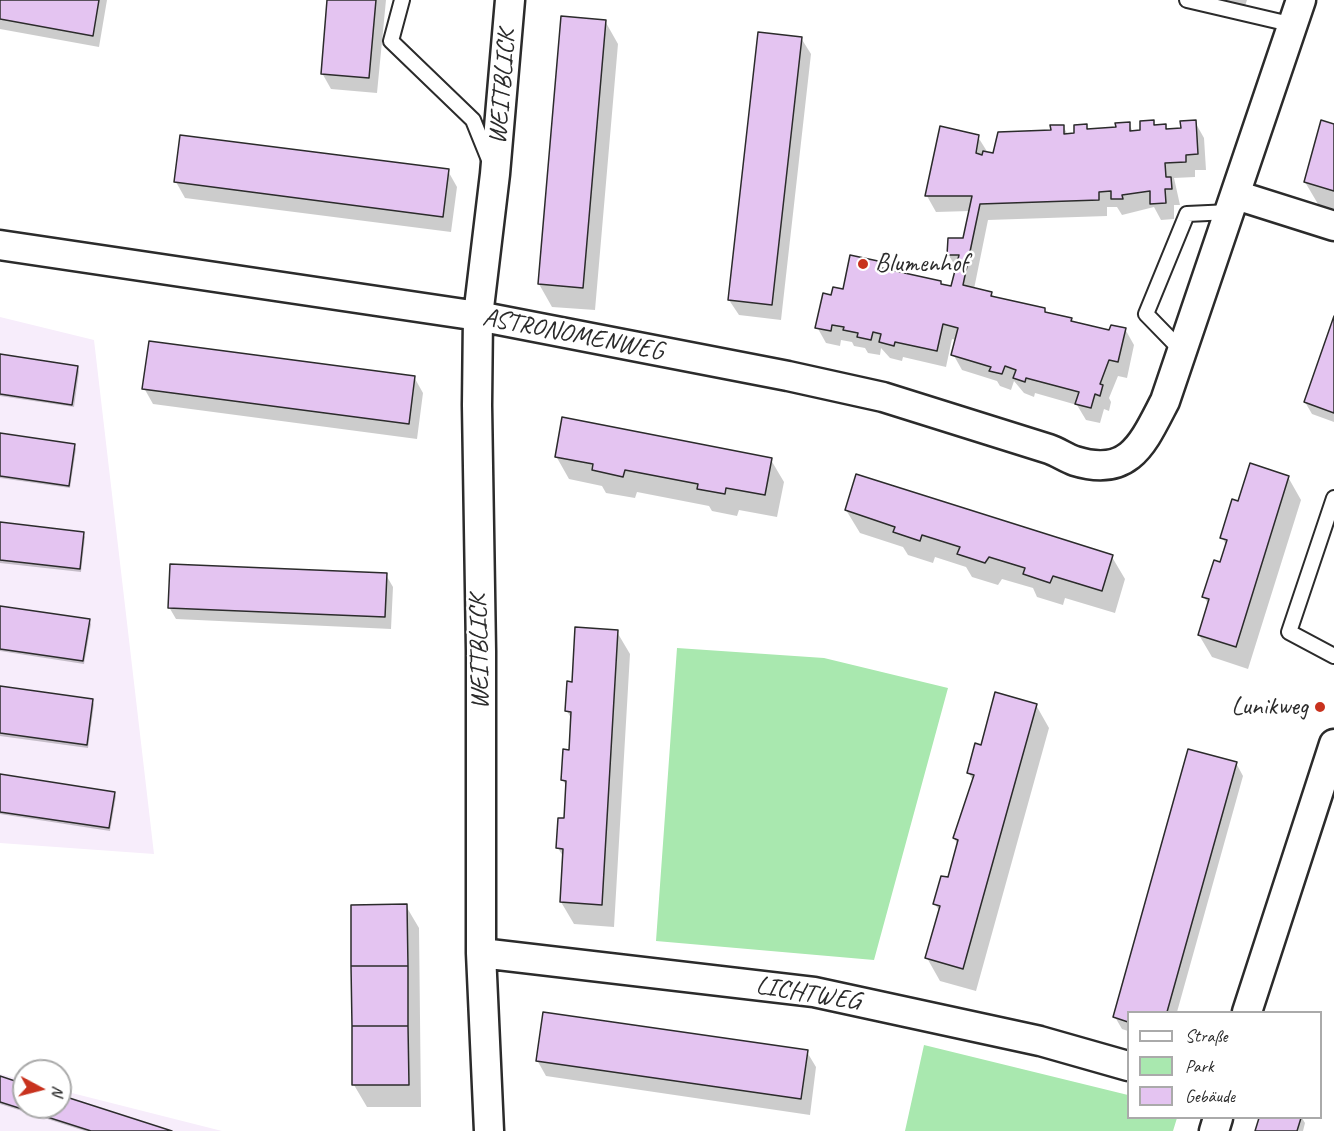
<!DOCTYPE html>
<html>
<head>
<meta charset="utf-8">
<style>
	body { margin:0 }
	#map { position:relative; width:1334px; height:1131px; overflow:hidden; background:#fff; font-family:Caveat,sans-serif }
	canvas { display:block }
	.legend { position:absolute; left:1127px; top:1011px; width:195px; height:108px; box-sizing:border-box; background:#fff; border:2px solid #aaa; margin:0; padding:8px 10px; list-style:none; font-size:18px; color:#2b2b2b }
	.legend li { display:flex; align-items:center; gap:12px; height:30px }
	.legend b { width:30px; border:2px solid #aaa }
	.north { position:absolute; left:12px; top:1059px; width:60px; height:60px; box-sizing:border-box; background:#fff; border:2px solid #aaa; border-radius:50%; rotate:97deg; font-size:16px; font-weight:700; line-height:24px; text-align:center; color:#2b2b2b }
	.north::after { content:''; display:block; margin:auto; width:21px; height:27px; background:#c8321e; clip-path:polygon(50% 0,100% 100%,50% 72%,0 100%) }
</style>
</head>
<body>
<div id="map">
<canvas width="1334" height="1131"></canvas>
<ul class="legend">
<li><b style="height:8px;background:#fff"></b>Straße</li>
<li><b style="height:16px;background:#a9e8af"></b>Park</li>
<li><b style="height:16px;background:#e4c4f1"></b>Gebäude</li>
</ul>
<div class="north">N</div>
</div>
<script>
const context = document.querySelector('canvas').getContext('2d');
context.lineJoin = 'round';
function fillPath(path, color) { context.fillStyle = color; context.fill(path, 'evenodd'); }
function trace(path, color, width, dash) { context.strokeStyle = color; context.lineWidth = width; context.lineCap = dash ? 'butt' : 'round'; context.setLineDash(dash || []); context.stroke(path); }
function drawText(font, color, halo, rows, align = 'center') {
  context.font = font + ' Caveat,sans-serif'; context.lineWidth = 5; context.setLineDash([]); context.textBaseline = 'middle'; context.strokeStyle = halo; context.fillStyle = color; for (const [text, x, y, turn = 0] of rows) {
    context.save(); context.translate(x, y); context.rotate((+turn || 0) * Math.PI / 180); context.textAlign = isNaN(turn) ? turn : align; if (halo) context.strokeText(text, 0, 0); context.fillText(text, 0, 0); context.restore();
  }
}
const built = new Path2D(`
	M0,317L94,340L154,854L0,843Z
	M0,1074L24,1080V1107H60V1090L222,1131H0Z`);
const green = new Path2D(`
	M677,648L824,658L948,688L874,960L656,941Z
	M924,1045L1128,1095V1118H1177L1173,1131H905Z`);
const shadow = new Path2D(`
	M0,0H107L99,47L0,29Z
	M329,0H386L377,93L331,89L322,73Z
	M1205,0H1247L1244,9Z
	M605,21L618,44L595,310L552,307L539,284Z
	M801,38L811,54L781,320L739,315L729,300Z
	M1153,122L1156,126H1165L1168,130H1183L1195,122L1204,138L1206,170H1195V177L1174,178L1180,205H1174V219L1161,220L1154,207L1122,215L1117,207H1107V216L988,220L974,289L991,293L995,299L1044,309L1047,314L1071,319L1073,323L1110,332L1125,329L1134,345L1127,378L1118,376L1109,398L1111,402L1109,411L1104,409L1100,423L1086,420L1077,405L1035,393L1034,397L1024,393L1014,381L1011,390L1000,386L997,381L962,370L953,354L956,340L952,339L946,367L903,357L902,361L890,358L881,348L880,355L868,353L865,348L854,346L852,342L841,340L840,346L826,343L817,327L832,297L877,263L881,270L940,283L942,286L952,288L957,269L948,254L964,239L970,211L936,212L927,196L942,128L978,137L988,153L994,154L1063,126L1068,135H1075L1086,126L1088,130L1117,129L1129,124L1133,132H1141Z
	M1334,125V209L1318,204L1305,182Z
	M448,171L457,187L451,232L185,198L176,182Z
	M1334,320V422L1312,414L1305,402Z
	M0,356L77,367L79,371L74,407L0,396Z
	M414,377L423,393L417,439L153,404L144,388Z
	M0,435L74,445L76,449L70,488L0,478Z
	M556,456L771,460L784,482L777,517L739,510L737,516L712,511L709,506L637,492L635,498L606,493L602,486L569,479Z
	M1288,477L1301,500L1248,669L1212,657L1199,635L1209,605L1204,597L1221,564L1226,545L1222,537L1239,503Z
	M846,510L1112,557L1125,579L1115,613L1065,598L1063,605L1037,597L1033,588L1002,579L998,585L972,577L966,567L935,557L933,563L908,555L903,547L860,533Z
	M0,524L83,534L85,537L81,572L0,563Z
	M386,575L393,587L391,629L176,619L169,607Z
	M0,607L89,620L91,624L84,664L0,651Z
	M617,632L630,654L614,927L574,924L561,902L564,858L558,848L566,820L567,788L563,780L571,751L572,720L567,711L573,683Z
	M0,687L92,701L94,704L88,748L0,736Z
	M1036,705L1049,728L976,991L940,981L927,958L940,912L935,904L949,879L958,845L954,838L973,781L969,773L982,746Z
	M1236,763L1243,776L1177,1012H1128V1031L1122,1029L1115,1017Z
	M0,776L114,793L116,796L110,831L0,814Z
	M406,906L419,928L421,1107H367L354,1085Z
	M807,1052L816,1067L810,1115L546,1076L537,1060Z
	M0,1077L24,1085V1107H60V1097L168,1131H85L0,1104Z
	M1261,1118H1302L1305,1123L1303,1131H1257Z`);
const building = new Path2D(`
	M0,0H99L93,36L0,19Z
	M327,0H376L369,78L321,74Z
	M561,16L606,20L583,288L538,284Z
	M758,32L802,37L772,305L728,300Z
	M1154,120V125L1166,124V129L1181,128L1180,121L1196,120L1198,154L1186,155V162L1165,163L1166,177H1171L1172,189H1165L1166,203L1150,204V191L1122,195L1123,199H1111V191L1099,192V200L980,204L963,285L992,292L991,296L1045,308V312L1072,318L1071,321L1109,330L1111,325L1126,328L1118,362L1109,360L1100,384L1103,385L1100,396L1095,394L1091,408L1075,404L1079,392L1026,378L1025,382L1013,378L1016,370L1005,366L1002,374L989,371L991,367L951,355L958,328L943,324L937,351L895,342L894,346L879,342L881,334L873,332L871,340L857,337L858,333L843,330L844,327L832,325L831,331L815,328L823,293L831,295L833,287L843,289L850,255L878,261L877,267L941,281V284L951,286L959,255H947L948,238H963L972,196H925L940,126L979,135L976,153L982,155L983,151L993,153L998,132L1051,130L1050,125H1064V134L1074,133V125L1087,124V129L1116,127L1115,123L1130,122V131L1140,130V121Z
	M1321,120L1334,124V191L1304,182Z
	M180,135L449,169L443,217L174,182Z
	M1334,316V413L1304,402Z
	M149,341L415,376L409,424L142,389Z
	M0,354L78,366L72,405L0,394Z
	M562,417L772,458L765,495L726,488L725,494L697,489L698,484L625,470L623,477L592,470L593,464L555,457Z
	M0,433L75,444L69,486L0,476Z
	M1250,463L1289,476L1236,647L1198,635L1209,599L1202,597L1214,560L1220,562L1227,540L1220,538L1232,499L1238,501Z
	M856,474L1113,555L1102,591L1053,576L1050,583L1023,574L1025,568L989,557L985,563L957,554L960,547L922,535L920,541L893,532L895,527L845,510Z
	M0,522L84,532L80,569L0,560Z
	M170,564L387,573L385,617L168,608Z
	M0,606L90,619L83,661L0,649Z
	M575,627L618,630L602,905L560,902L563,849L556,848L558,818H564L566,781L561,780L563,749L569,750L571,712L565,711L567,681L572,682Z
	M0,686L93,699L87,745L0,733Z
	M995,692L1037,704L963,969L925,958L940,906L933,904L941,876L948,877L958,840L953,838L974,775L967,773L975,743L981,745Z
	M1188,749L1237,762L1167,1012H1128V1022L1113,1017Z
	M0,774L115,792L109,828L0,812Z
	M407,904L408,966H351V905Z
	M351,966H408V1026H352Z
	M543,1012L808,1050L801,1099L536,1061Z
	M352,1026H408L409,1085H352Z
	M0,1076L24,1084V1107H60V1095L172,1131H91L0,1102Z
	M1259,1118H1301L1297,1131H1255Z`);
const service = new Path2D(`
	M402,0L391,41L473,120L490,162
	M1187,0L1294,25
	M1182,351L1146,314L1187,214L1230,212
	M1334,498L1289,632L1334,656`);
const minor = new Path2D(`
	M1236,195L1334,226
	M0,245L478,316L788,376L883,397L1049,449C1058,452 1066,458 1075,461C1130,478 1143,443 1165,401L1301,0
	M481,953L814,992L1040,1041L1128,1066
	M1247,1012L1334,744
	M489,1131L481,953V651L477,405L478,316L495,174L510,0
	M1214,1131L1218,1118`);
const markers = [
	[863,264,6,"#c8321e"],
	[1320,707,6,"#c8321e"]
];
const streetNames = [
	["WEITBLICK",503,87,-85],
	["ASTRONOMENWEG",573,335,11],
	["WEITBLICK",480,652,-91],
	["LICHTWEG",808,994,9]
];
const poiNames = [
	["Blumenhof",875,264],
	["Lunikweg",1308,707,"right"]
];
fillPath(built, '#f7edfb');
fillPath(green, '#a9e8af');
fillPath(shadow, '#0003');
fillPath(building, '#e4c4f1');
trace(building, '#2b2b2b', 1.5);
trace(service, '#2b2b2b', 18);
trace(minor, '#2b2b2b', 33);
trace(service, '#fff', 14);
trace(minor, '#fff', 28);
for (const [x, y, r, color] of markers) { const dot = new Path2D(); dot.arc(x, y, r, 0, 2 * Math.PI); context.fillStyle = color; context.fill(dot); trace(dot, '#fff', 2); }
drawText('26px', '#2b2b2b', '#fff', streetNames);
drawText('26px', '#2b2b2b', '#fff', poiNames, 'left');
</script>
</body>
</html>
